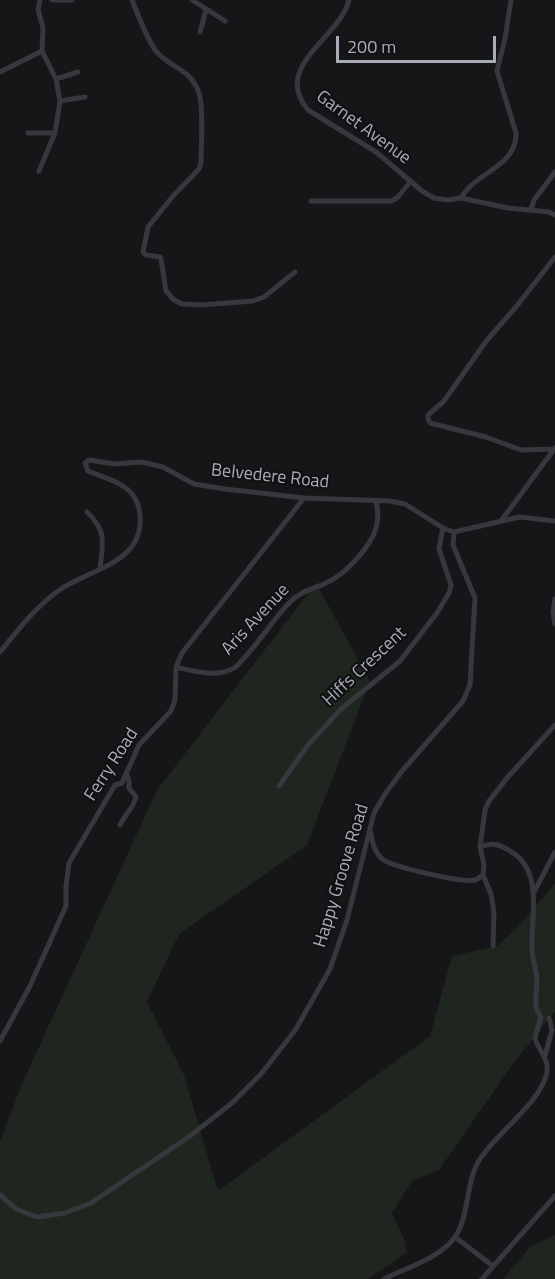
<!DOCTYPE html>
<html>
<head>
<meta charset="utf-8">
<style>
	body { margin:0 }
	#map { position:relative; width:555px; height:1279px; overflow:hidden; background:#161618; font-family:"Titillium Web",sans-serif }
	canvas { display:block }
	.scale { position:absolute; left:336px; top:36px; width:160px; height:27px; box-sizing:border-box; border:3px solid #a8adb8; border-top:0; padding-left:8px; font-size:18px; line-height:21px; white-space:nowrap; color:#a8adb8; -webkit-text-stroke:4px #111113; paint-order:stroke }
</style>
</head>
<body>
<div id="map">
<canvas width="555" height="1279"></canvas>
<div class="scale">200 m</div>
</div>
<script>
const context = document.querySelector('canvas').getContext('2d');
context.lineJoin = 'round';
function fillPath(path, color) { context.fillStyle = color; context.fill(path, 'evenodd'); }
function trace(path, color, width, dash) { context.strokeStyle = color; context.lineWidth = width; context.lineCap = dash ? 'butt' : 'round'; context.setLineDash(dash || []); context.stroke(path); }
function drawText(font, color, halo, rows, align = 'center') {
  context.font = font + ' "Titillium Web",sans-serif'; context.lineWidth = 4.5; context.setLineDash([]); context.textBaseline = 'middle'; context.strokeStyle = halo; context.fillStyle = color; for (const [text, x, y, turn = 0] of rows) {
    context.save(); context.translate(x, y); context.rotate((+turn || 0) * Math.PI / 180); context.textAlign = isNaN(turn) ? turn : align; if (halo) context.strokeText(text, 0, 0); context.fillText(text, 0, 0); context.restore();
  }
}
const green = new Path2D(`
	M316,583L370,681L307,845L179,934L147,1002L184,1075L218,1191L430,1036L452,956L497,946L518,927L555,883V1011L513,1064L439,1170L412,1181L392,1213L404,1239L407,1253L368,1279H0V1142L21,1086L157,790Z
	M555,1235V1279H503L531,1246Z`);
const minor = new Path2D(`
	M52,0H72
	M132,0C138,14 147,40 156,51C169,68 191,68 199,93C204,108 201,146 201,163L199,169L173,196L148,227L143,252L146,255L160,257L161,259L166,291L174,300L182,304L201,305L253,301L264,297L295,272
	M192,0L225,21
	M349,0C340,38 271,66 308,110L376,152L422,191L434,198L447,200L461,198L508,208L549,212L555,215
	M200,32L206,10
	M0,72L42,51
	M56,79L78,72
	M60,101L85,97
	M28,133H55
	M39,171L55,133L60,101L56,79L42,51L43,28L38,9L40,0
	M461,198C475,172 517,167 516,133L497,71L505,39L511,0
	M311,201H391L397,198L411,181
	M531,210L534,200L555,172
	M554,449L521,450L486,437L430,423L428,419V415L444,401L487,340L516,307L555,257
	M87,512C107,531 103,543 100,568
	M501,521L555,448
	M555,599L553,612L555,624
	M0,652C18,630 37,605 61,589C80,576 114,567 129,550C135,544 139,534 140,525C143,487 116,482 88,471L85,463L89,460L114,464L141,462L163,467L194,484L225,489L304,498L390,501L405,504L443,528L454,532L520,517L555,521
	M176,667C193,671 218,678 234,668C238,666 241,661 244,658C261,640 274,618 291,601C302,590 315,589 328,582C345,574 371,547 376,528C379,519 378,510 376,501
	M279,786L308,745L341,709L400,661L437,613L449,593L451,585L439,549L443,528
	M120,825C125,814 133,809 136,797L129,788V781L126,773
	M371,833C372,843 374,852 382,859C393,867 461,883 475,880C478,879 480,877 483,875
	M534,892L555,852
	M493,946L494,912L491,894L483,875L484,865L480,847L485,810L489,801L507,778L555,725
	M0,1041L30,986L66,906V886L69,863L115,785L122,783L139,745L171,711L175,700L176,667L182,653L304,498
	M545,1056L552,1030L549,1018
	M0,1195L16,1209L37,1217L65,1213L91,1203L190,1136L232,1103L261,1074L296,1029L330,969L347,920L374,813L385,794L402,771L463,701L470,685L475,598L453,545L454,532
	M455,1237L493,1266
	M384,1279C408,1267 439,1259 455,1237C470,1215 465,1182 480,1159C497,1132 541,1103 547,1072C549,1058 538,1050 535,1038L541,1017C532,1005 537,994 537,981C537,970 532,960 532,949C531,917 544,870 510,851C499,844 492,842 480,847
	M482,1279L555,1196`);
const streetNames = [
	["Garnet Avenue",363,128,36],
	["Belvedere Road",270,477,6],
	["Aris Avenue",256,620,-47],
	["Hiffs Crescent",365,667,-43],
	["Ferry Road",112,765,-57],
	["Happy Groove Road",342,876,-73]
];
fillPath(green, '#1e261f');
trace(minor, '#37383d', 5);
drawText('18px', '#a8adb8', '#111113', streetNames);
</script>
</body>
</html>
